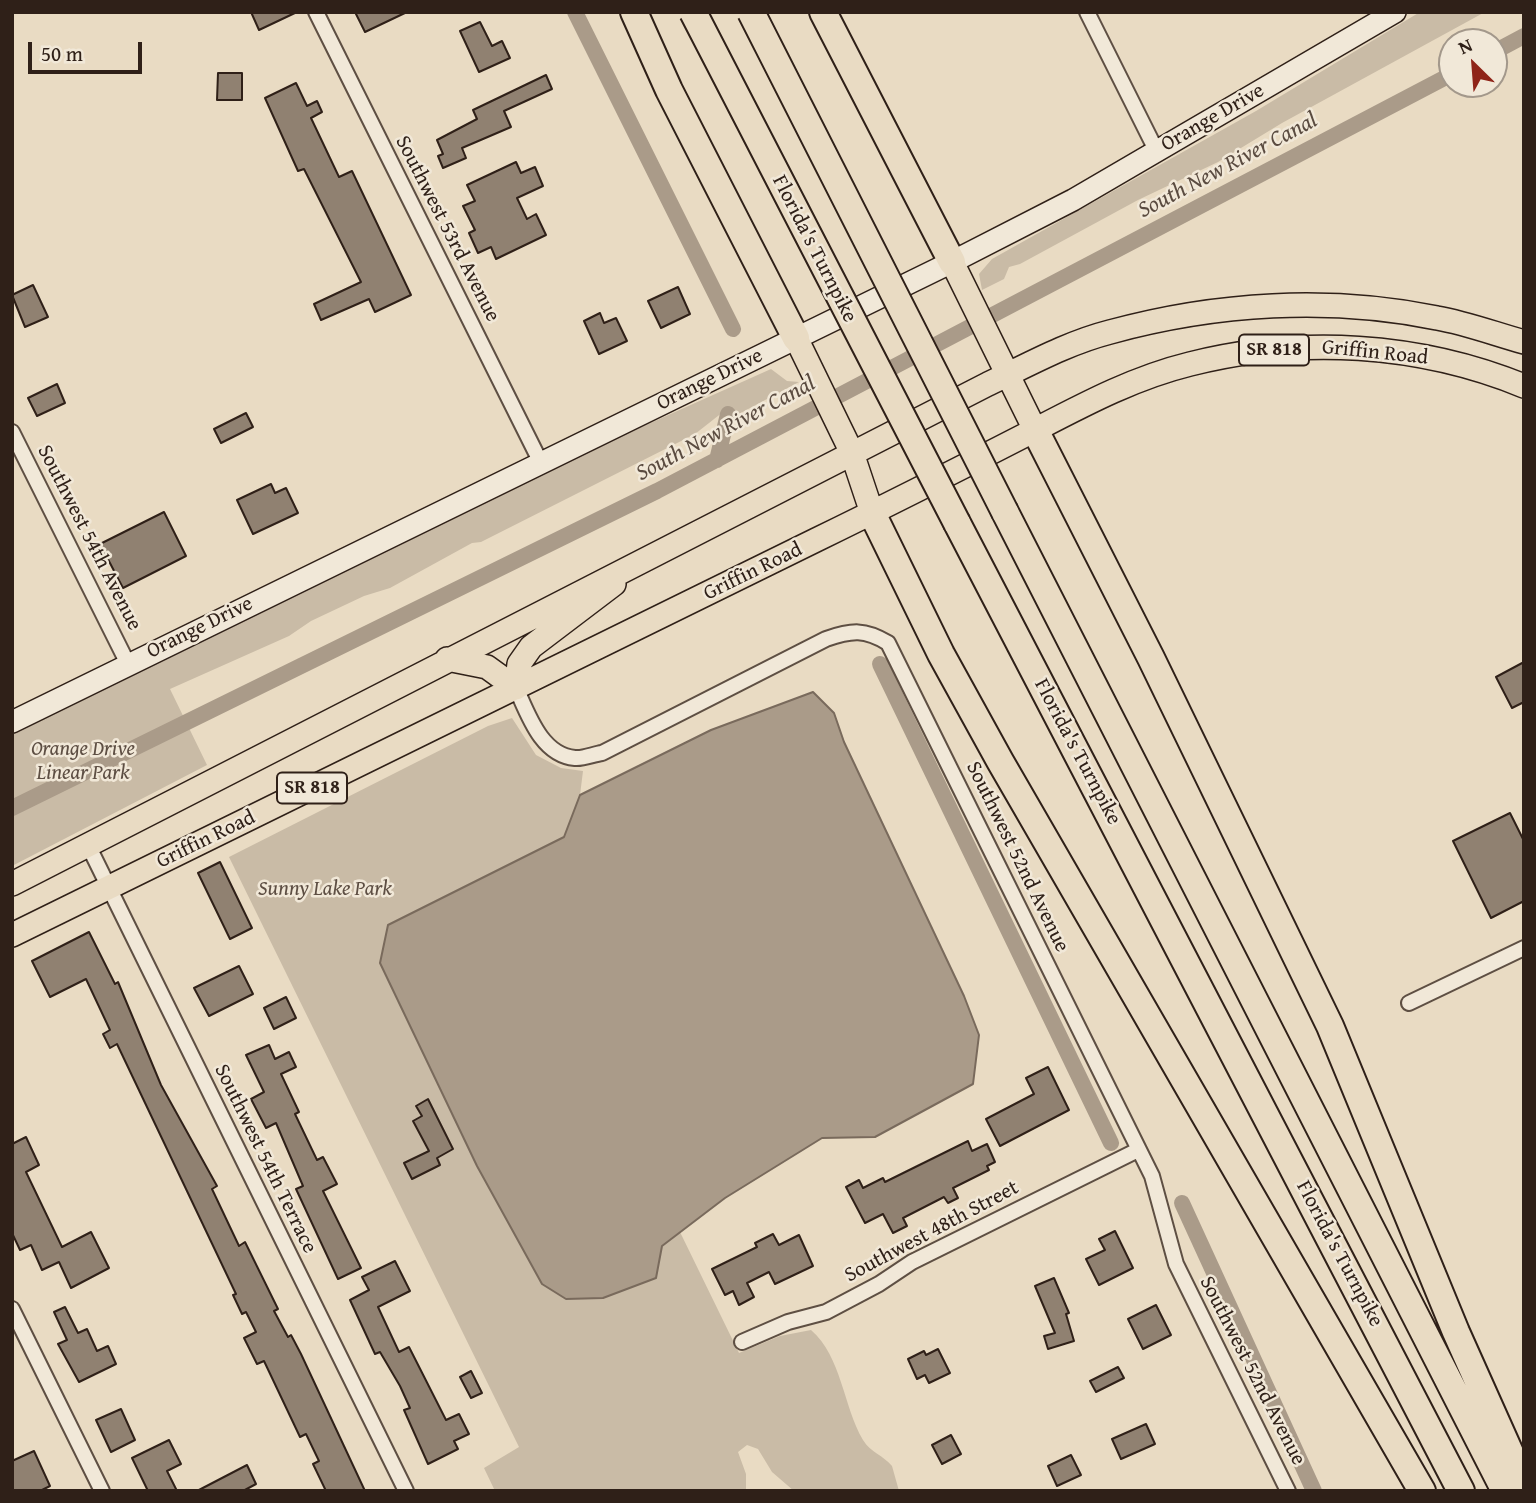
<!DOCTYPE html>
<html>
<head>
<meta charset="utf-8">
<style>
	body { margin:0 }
	#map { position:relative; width:1536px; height:1503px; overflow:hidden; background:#e9dbc3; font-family:"Gentium Book Plus",serif }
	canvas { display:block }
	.frame { position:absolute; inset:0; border:14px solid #2f2018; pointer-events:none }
	.north { position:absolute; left:1438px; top:28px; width:70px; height:70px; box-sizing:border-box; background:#f1e8d8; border:2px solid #a3988b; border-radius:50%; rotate:335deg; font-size:19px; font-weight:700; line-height:28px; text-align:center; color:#2f2018 }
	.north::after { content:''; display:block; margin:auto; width:24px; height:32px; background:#8f2418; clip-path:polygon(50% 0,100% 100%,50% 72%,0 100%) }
	.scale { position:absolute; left:28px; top:42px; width:114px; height:32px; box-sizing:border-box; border:4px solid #2f2018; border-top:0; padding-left:9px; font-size:21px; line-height:24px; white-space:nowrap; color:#2f2018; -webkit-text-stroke:5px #f1e8d8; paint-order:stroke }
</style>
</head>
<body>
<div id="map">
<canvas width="1536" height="1503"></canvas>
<div class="frame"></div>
<div class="north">N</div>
<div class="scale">50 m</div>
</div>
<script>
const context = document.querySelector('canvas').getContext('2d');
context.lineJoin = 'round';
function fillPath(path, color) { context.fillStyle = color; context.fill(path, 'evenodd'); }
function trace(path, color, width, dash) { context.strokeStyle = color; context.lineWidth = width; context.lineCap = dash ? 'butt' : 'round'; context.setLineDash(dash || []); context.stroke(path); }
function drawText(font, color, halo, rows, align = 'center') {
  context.font = font + ' "Gentium Book Plus",serif'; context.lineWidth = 5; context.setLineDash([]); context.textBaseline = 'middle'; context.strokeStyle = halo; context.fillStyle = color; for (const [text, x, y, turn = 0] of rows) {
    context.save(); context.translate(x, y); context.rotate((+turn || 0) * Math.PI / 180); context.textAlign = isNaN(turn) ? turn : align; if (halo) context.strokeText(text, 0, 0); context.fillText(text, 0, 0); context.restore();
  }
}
const green = new Path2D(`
	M1420,12H1485L1282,123L1218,162L1138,200L1020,264L1009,267L1004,279L982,290L979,274L992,259L1256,111Z
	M771,369L787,381L799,382L735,416L723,412L695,434L481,542L472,543L390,588L364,596L311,621L289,636L170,689L207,765L12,866V730L588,451Z
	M512,718L536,755L561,768L583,771L580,795L564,837L389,925L380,963L477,1166L566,1299L603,1298L655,1278L661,1247L680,1232L739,1353L780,1336L811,1330C842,1357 843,1406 863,1440C871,1453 883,1455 892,1466L899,1491H794L772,1472L758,1449L747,1445L738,1452L746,1474V1491H495L484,1468L519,1447L229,857L488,726Z`);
const water = new Path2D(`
	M813,692L834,713L844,742L964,996L979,1035L973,1084L875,1137L822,1138L725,1198L662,1246L656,1278L603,1298L566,1299L542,1284L477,1166L380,963L388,925L564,837L580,795L711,730Z`);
const canal = new Path2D(`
	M575,12L733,329
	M1494,52L1524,36
	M717,460L728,414
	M880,664L1111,1143
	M12,808L657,491L1452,74
	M1182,1203L1314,1491`);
const building = new Path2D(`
	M251,12H297L259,30Z
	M355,12H407L365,32Z
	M480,22L492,46L502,41L510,58L479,72L460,31Z
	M218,73H242V100H217Z
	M546,75L552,89L504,111L511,127L462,148L466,158L443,168L438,156L443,154L437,140L477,119L473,110Z
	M296,83L307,106L317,101L322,112L311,118L339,177L352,171L411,295L375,312L369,299L321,320L314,304L361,282L304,169L298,171L265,98Z
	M516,162L521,173L535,167L543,186L517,198L527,219L536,214L546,235L496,259L491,247L478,253L469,233L475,230L463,206L475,201L467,185Z
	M33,285L48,317L25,327L12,295Z
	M678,287L690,314L661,328L648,301Z
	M600,313L604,323L616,318L627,341L599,354L584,321Z
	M57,384L65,403L37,416L28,398Z
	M246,413L253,427L221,443L214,429Z
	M271,484L275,493L286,488L298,513L253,534L237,500Z
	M164,512L186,556L123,588L100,544Z
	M1524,662V702L1512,708L1496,677Z
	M1510,813L1524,841V901L1491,918L1453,841Z
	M220,862L252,928L230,939L198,873Z
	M89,932L115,984L118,982L161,1085L217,1186L212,1189L239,1246L245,1242L278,1309L274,1311L288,1337L291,1335L301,1354L365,1491H326L313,1464L319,1461L306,1434L300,1437L264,1361L257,1364L244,1338L256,1332L246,1312L242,1314L233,1295L236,1294L117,1044L110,1048L103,1034L110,1030L86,979L50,997L32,961Z
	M239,966L253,994L209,1016L194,988Z
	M286,997L296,1018L274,1029L264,1008Z
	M269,1045L275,1059L289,1052L296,1067L281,1074L299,1112L295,1114L317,1160L323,1157L337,1184L323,1191L361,1268L338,1279L296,1189L303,1186L276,1123L266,1128L251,1099L264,1092L246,1055Z
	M1048,1067L1069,1110L1000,1146L986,1119L1034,1094L1026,1078Z
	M428,1099L453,1149L437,1158L440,1165L412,1179L404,1163L429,1151L413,1121L422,1116L416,1106Z
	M26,1137L39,1165L26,1172L62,1247L91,1232L109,1268L71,1288L59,1262L42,1270L31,1245L20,1250L12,1233V1144Z
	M968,1141L972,1151L987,1144L995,1162L987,1166L989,1170L953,1188L958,1198L948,1203L944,1197L903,1218L907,1226L893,1233L883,1214L865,1223L846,1187L859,1180L863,1188L883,1178L885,1182Z
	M1115,1231L1133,1268L1099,1285L1086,1259L1105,1250L1099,1239Z
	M773,1234L779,1245L799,1235L813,1266L775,1284L769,1272L747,1283L754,1297L739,1305L733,1291L725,1295L712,1269L757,1247L755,1243Z
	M395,1261L410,1291L378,1307L399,1352L409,1347L446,1420L459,1414L469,1434L454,1441L458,1449L428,1464L404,1410L410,1408L400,1386L380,1352L375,1354L350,1300L369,1290L362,1277Z
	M1054,1278L1069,1313L1066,1314L1074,1341L1048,1349L1044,1336L1055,1333L1035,1286Z
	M1156,1305L1171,1335L1143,1349L1128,1319Z
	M65,1307L78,1333L87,1329L97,1351L108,1346L116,1364L79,1382L58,1344L67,1340L54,1312Z
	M938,1349L950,1373L929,1383L925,1375L917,1379L908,1359L924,1351L926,1355Z
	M1118,1367L1124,1378L1096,1392L1090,1381Z
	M471,1371L482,1393L471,1398L460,1377Z
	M121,1409L135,1440L111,1452L96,1420Z
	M1146,1424L1155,1444L1121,1459L1112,1439Z
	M951,1435L961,1454L942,1464L932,1445Z
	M169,1440L181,1464L167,1471L177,1491H148L132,1458Z
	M34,1451L50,1486L40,1491H12V1461Z
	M1071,1455L1081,1475L1057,1486L1048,1466Z
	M247,1465L256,1484L243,1491H197Z`);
const street = new Path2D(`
	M316,12L541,463
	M1087,12L1157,152
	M12,432L128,664
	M516,688C528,714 541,755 575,758C583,759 594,754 602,753L826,639C852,630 865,629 888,643L1152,1176L1176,1264L1288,1491
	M88,845L406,1491
	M1409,1003L1524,948
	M12,1309L102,1491
	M742,1342L788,1322L826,1312L879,1284L912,1262L1138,1150`);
const secondary = new Path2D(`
	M12,722L952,262L1073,200L1395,12`);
const primary = new Path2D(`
	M952,262L1035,430
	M796,338L852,453L872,513
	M447,659L487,667L516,688
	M516,688L519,664L531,647L614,584
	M12,884L988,384C1028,365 1067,343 1110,332C1216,303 1329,296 1437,318C1466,323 1495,334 1524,342
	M12,935C280,803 548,672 816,540C888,505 959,469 1031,432C1083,405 1133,378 1190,364C1300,336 1419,343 1524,386`);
const highway = new Path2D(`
	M634,12L669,90L796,338
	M823,12L952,262
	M1035,430L1151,658L1330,1026L1456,1332L1524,1484
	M1005,512L1505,1491
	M872,513L941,654L1000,761L1422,1491
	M957,523L1461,1491`);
const highwayBridge = new Path2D(`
	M693,12L957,523
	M751,12L1005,512`);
const shields = [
	[1274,350,70],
	[312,788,70]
];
const shieldNames = [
	["SR 818",1274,350],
	["SR 818",312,788]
];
const streetNames = [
	["Orange Drive",1213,118,-30],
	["Southwest 53rd Avenue",447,229,63],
	["Florida's Turnpike",814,249,63],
	["Griffin Road",1375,353,6],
	["Orange Drive",710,380,-26],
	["Southwest 54th Avenue",89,538,63],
	["Griffin Road",753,572,-26],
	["Orange Drive",200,628,-26],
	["Florida's Turnpike",1077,752,62],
	["Griffin Road",206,840,-26],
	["Southwest 52nd Avenue",1017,857,64],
	["Southwest 54th Terrace",265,1159,64],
	["Southwest 48th Street",932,1232,-28],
	["Florida's Turnpike",1339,1254,62],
	["Southwest 52nd Avenue",1252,1371,63]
];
const parkNames = [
	["Orange Drive",83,750],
	["Linear Park",83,774],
	["Sunny Lake Park",325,890]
];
const waterNames = [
	["South New River Canal",1228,166,-28],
	["South New River Canal",726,429,-28]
];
fillPath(green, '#c9bba6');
fillPath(water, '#aa9b89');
trace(water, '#796a5c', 2);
trace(canal, '#aa9b89', 16);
fillPath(building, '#908171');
trace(building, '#2f2018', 2);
trace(street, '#5e4f43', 18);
trace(secondary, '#2f2018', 24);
trace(primary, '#2f2018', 26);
trace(highway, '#2f2018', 30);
trace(street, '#f1e8d8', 14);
trace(secondary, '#f1e8d8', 21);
trace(primary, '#e9dbc3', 23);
trace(highway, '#e9dbc3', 26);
trace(highwayBridge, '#2f2018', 30, []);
trace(highwayBridge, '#e9dbc3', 26);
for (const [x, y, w] of shields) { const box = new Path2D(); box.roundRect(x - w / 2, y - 15.5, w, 31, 5); context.fillStyle = '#f1e8d8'; context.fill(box); trace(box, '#2f2018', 2); }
drawText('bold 19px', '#2f2018', null, shieldNames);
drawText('21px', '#2f2018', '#f1e8d8', streetNames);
drawText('italic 21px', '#5d4e43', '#f1e8d8', parkNames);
drawText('italic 23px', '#5a4b40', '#f1e8d8', waterNames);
</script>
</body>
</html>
